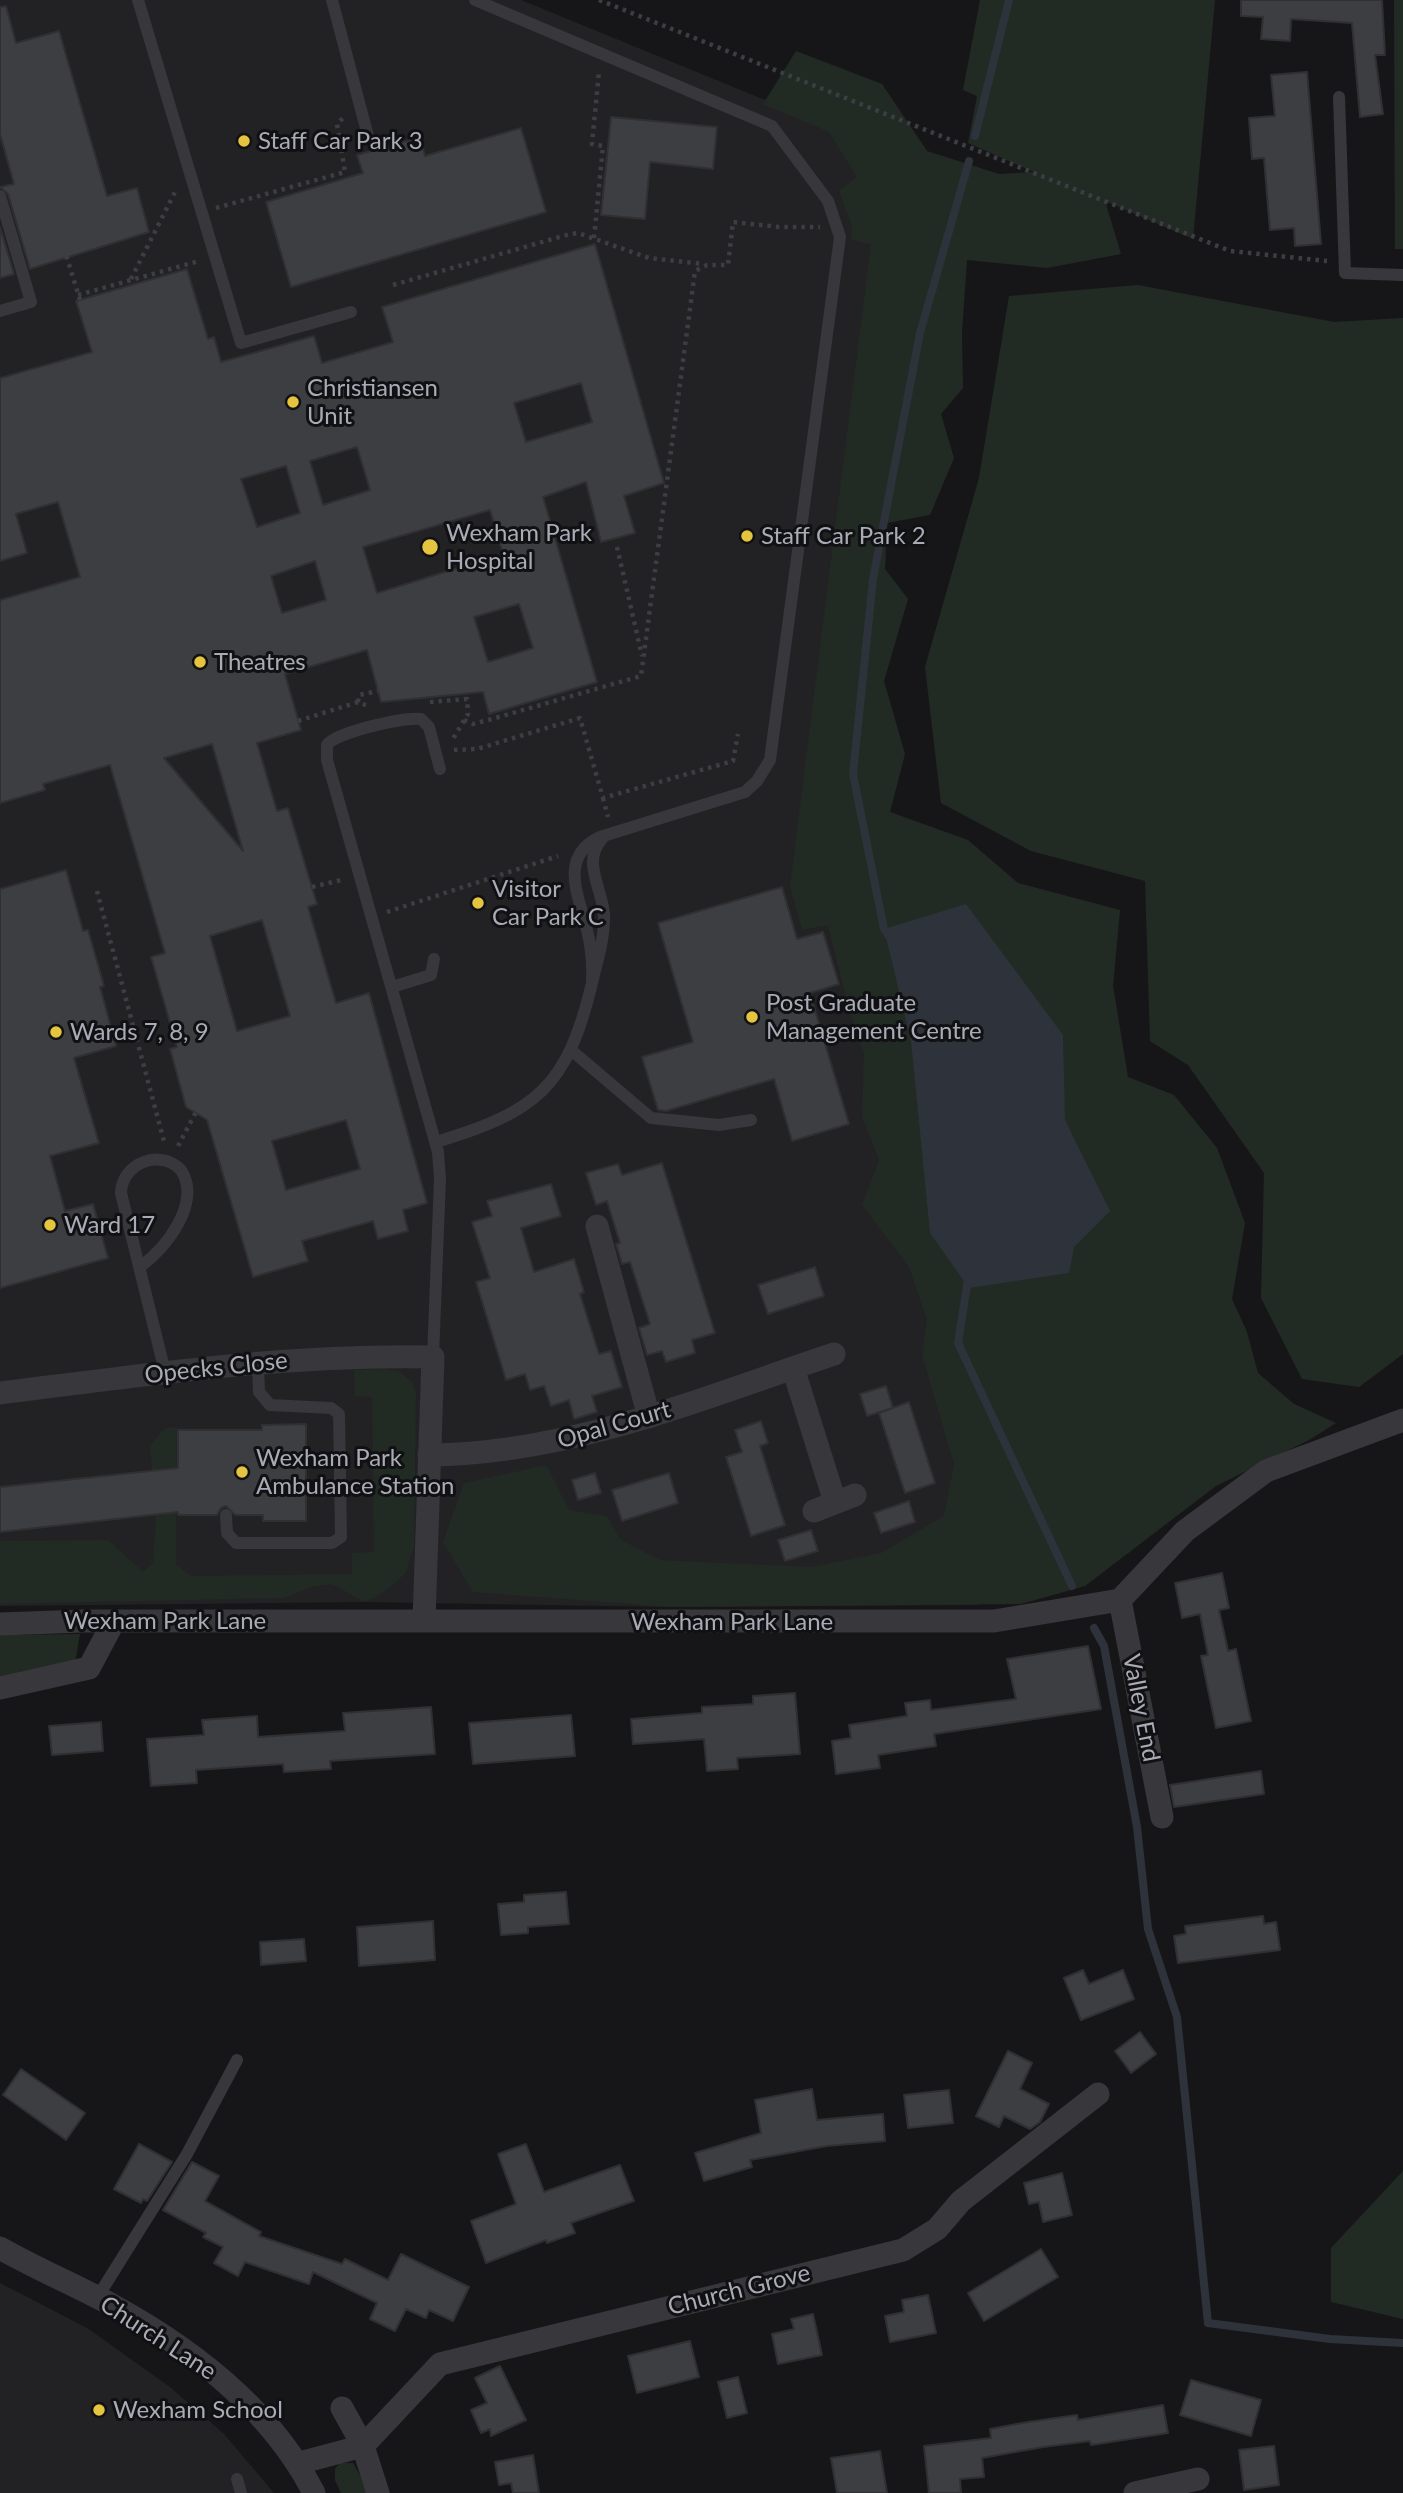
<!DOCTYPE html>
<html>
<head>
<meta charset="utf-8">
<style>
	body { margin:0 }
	canvas { display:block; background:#161618 }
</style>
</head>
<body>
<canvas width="1403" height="2493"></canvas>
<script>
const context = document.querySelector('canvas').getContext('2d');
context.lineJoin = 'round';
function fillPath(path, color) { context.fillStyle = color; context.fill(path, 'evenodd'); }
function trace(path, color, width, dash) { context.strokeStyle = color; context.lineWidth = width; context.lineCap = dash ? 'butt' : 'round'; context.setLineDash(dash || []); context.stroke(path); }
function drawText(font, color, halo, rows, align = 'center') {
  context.font = font + ' Lato,sans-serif'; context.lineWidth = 6; context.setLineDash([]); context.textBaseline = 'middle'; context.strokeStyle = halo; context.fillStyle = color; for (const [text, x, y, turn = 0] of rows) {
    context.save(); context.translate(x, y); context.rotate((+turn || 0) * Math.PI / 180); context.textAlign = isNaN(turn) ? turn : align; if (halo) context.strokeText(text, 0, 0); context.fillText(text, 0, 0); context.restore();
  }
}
const built = new Path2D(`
	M0,0H521L831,127L900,235L821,860L991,1574L980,1605L671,1607L363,1602L0,1606Z
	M0,2283L87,2328L170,2387L224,2434L274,2493H0Z`);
const green = new Path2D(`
	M980,0H1215L1193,239L1105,201L1121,254L1047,268L967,260L962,333L963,388L941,414L954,458L930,515L887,523L885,569L908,599L884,681L905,754L890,812L968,840L1018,883L1120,910L1113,986L1128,1077L1174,1095L1217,1148L1245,1223L1232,1299L1247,1332L1258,1373L1294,1404L1336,1423L1309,1440L1216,1486L1085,1586L1021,1604L671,1607L473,1592L443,1542L464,1483L546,1465L569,1510L607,1516L620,1539L660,1560L811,1567L881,1553L944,1516L954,1464L922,1355L927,1320L909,1267L862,1205L879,1160L862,1116L864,1054L848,1006L828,925L802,930L790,885L871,244L851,240L852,226L839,191L857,177L829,132L763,104L796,51L882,84L927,151L999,174L1034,172L968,143L977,96L963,90Z
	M1394,0H1403V249H1395Z
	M1138,285L1334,322L1403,318V1354L1359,1387L1302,1379L1261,1298L1264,1173L1188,1065L1150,1041L1145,881L1031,851L941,803L925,667L979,478L1009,296Z
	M385,1369L400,1372L412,1382L416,1394L414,1546L406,1572L396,1582L374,1598L363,1601L332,1584L312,1587L284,1598L0,1604V1541L108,1540L143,1572L153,1563L156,1516L150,1446L165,1428L177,1427L176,1564L191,1576L352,1574V1553L374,1552L372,1397L355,1396L354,1370Z
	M80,1634L75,1663L37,1668L0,1677V1635Z
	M1403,2171V2319L1331,2302V2248Z
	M340,2463H353L370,2493H341L335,2480V2469Z`);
const water = new Path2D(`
	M966,904L1063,1035L1065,1120L1110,1211L1074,1247L1069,1273L969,1288L930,1233L911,1041L884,929Z`);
const stream = new Path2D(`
	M975,136L1009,0
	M889,936L884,929L853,774L873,579L920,333L969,161
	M968,1279L958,1343L1072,1586
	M1094,1628L1104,1646L1137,1827L1148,1929L1177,2017L1208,2323L1330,2339L1403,2343`);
const building = new Path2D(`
	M1241,0H1382L1385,55H1375L1383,114L1360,117L1352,23L1291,19L1290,41L1261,39L1263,17L1241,16Z
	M6,6L16,43L59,31L107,196L137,188L149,232L30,269L8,194L0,187L14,184L0,134V7Z
	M1307,72L1321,244L1295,246L1294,228L1270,230L1264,158L1252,159L1249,118L1275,116L1271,75Z
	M611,117L717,127L713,169L650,162L645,219L601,215Z
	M521,128L546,212L291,287L266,202L363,173L357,155L420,137L425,156Z
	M0,227L14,274L0,278Z
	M595,244L664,483L624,496L635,533L601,542L586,482L543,497L597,682L489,714L483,692L381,702L367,650L285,674L301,730L257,743L277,811L288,808L317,904L308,907L336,1003L369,993L427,1203L403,1210L408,1231L378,1239L373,1221L302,1241L308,1261L253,1277L207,1120L186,1107L170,1049L177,1047L151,957L165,953L110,765L43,784L45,790L0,803V600L80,577L58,502L16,514L27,553L0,561V378L92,352L76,301L187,269L208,339L214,337L221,362L314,336L322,363L393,342L382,307ZM581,383L592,422L526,442L514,403ZM357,447L370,490L323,505L310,461ZM286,466L300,513L257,527L241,479ZM490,510L503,554L377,593L363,547ZM315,561L326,600L282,613L271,576ZM519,604L533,648L488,662L474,617ZM212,744L243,851L164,758ZM262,920L290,1016L237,1031L210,936ZM346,1120L360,1169L286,1190L272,1141Z
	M66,870L83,931L88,930L104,986L100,987L116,1046L74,1058L99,1143L50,1156L65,1211L93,1204L108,1258L0,1288V889Z
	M782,887L797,939L823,932L839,984L810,993L849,1124L792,1141L774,1079L666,1111L658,1110L642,1057L693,1042L658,923Z
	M662,1163L715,1333L692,1340L695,1353L666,1362L662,1351L647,1355L639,1328L650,1324L630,1262L622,1264L616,1244L620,1243L607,1201L596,1205L586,1173L618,1164L622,1175Z
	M551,1184L561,1216L521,1228L534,1272L574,1259L584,1292L580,1294L599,1354L611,1351L622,1387L592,1396L597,1412L574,1419L569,1400L551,1406L544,1386L530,1390L525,1374L506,1380L476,1282L490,1278L472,1222L492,1216L487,1201Z
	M815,1267L824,1296L768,1314L758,1285Z
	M886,1386L893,1408L867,1416L860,1394Z
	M909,1402L935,1483L905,1493L879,1413Z
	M761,1421L768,1443L760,1446L785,1525L751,1536L726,1457L742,1452L735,1430Z
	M306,1424V1521H263V1515H235L226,1506L221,1508L217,1515H178V1512L0,1532V1487L178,1468V1430H262V1425Z
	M595,1473L601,1493L578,1500L572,1480Z
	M669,1473L678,1503L622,1521L612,1490Z
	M909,1501L915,1522L881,1533L874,1513Z
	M811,1530L818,1551L785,1561L778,1540Z
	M1222,1573L1229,1608L1219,1610L1228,1651L1236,1649L1251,1721L1216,1728L1201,1656L1208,1655L1200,1614L1182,1618L1175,1583Z
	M1088,1646L1101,1709L934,1734L936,1746L878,1755L880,1768L836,1774L832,1741L851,1738L849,1725L907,1716L905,1703L930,1700L931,1710L1016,1699L1007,1659Z
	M795,1693L800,1754L737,1758L738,1769L707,1771L704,1739L633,1744L631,1719L702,1713V1707L753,1704V1696Z
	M431,1707L435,1754L330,1761L331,1769L284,1772L283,1764L196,1770L197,1783L151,1786L147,1739L204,1735L202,1720L257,1716L258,1737L345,1731L343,1713Z
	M571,1715L575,1756L473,1764L469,1723Z
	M101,1722L103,1751L52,1755L49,1726Z
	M1261,1771L1264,1794L1174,1807L1170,1785Z
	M566,1892L569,1924L528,1927V1933L501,1935L498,1904L524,1902V1895Z
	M1263,1916L1264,1924L1276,1922L1280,1950L1178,1963L1174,1936L1186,1934L1185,1926Z
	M433,1921L435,1960L359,1966L357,1927Z
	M304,1939L306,1961L261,1965L260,1942Z
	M1083,1970L1089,1984L1123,1970L1134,1999L1081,2020L1064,1978Z
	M1140,2032L1156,2054L1131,2073L1115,2051Z
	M1008,2051L1032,2063L1020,2089L1049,2104L1040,2122L1030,2129L1004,2116L999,2127L976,2116Z
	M21,2069L85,2113L66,2140L3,2095Z
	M812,2089L817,2120L883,2114L885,2141L827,2146L750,2160L752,2167L704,2181L695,2153L761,2133L755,2100Z
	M949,2090L953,2123L908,2128L904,2095Z
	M139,2144L172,2162L147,2201L143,2199L141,2203L114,2189Z
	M526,2144L544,2192L620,2165L634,2201L571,2223L575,2233L547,2243L546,2240L486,2263L471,2221L516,2204L498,2154Z
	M192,2162L219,2176L205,2201L261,2232L259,2236L342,2264L345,2259L388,2280L401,2254L469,2287L453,2321L429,2310L426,2318L406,2309L395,2331L370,2319L377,2303L313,2272L309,2284L245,2262L238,2276L214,2263L223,2247L203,2237L206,2233L163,2210Z
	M1062,2173L1072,2215L1043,2222L1039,2202L1029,2204L1024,2183Z
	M1041,2249L1058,2277L984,2321L968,2293Z
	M928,2295L936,2333L890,2342L885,2316L904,2312L902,2300Z
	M813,2314L822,2355L778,2364L772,2334L794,2329L791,2319Z
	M690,2341L699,2377L637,2393L628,2356Z
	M500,2366L526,2420L491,2436L490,2429L481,2433L471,2410L487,2403L475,2378Z
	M738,2377L747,2413L727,2418L718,2382Z
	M1191,2380L1261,2400L1251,2436L1180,2415Z
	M1163,2405L1168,2433L1091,2445L1090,2441L1043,2447L982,2458L984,2477L960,2479L961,2493H929L924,2446L991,2438L990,2429L1028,2422L1077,2415L1078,2420Z
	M1274,2446L1279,2485L1244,2490L1239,2450Z
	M880,2451L887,2493H837L831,2458Z
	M533,2455L539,2493H513L511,2483L499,2485L495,2462Z`);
const path = new Path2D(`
	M599,0L1230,251L1327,261
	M216,208L345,172L337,124L345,116
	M594,238L603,146L592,144L599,71
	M131,279L176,190
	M393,285L570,234L578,233L649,258L703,264
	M78,295L199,261
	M80,300L59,232L84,225
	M617,547L642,656
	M358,702L359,695L378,691
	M430,702L467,699L468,714L451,742
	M464,720L473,724L492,719L641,676L695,271L707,265H728L733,222L779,227H820
	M298,721L358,702L370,707
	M454,750L477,749L580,718L603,798L733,761L738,734
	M603,798L608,817
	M312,887L341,880L342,884
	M97,891L165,1145
	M387,912L558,856
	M178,1146L196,1112`);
const service = new Path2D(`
	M138,0L241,343L351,312
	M332,0L368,136
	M475,0L772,126L828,201L840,237L770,760L757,781L745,792L600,837C558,857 579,896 587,930C591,947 593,963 592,980
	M1339,97L1345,273L1403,275
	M0,196L31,302L0,311
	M392,987L431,975L434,959
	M571,1050L651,1118L719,1125L751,1120
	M436,1142C536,1112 567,1088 592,983C597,961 605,938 604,915C603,890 581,861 602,839
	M140,1267C166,1248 202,1203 181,1170C160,1148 122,1163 121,1193L165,1372
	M433,1357L440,1179L438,1152L327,760V745C336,732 404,717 421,719L429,727L440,769
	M226,1515L227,1533L236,1543H332L341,1537L339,1414L331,1408L270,1405L259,1392L258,1364
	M97,2298L187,2154L237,2060
	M237,2479L241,2493`);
const minor = new Path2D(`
	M597,1226L649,1417
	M793,1368L835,1502
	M0,1393C144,1375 288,1354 433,1357L424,1621
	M429,1455C570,1454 702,1398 834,1354
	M814,1511L855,1495
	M1120,1600L1162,1817
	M0,1624L83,1621H994L1120,1600L1185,1531L1266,1471L1403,1420
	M0,1688L89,1668L114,1621
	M0,2248C37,2269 77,2286 114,2306C194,2350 272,2411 314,2493
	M342,2408L363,2446L378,2493
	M299,2463L363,2446L440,2364L903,2250L937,2229L961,2201L1098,2094
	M1135,2493L1198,2479`);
const markers = [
	[244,141,7,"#e5c540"],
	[293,402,7,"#e5c540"],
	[747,536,7,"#e5c540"],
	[430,547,9,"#e5c540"],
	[200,662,7,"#e5c540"],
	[478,903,7,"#e5c540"],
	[752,1017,7,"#e5c540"],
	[56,1032,7,"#e5c540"],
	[50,1225,7,"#e5c540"],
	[242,1472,7,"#e5c540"],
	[99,2410,7,"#e5c540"]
];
const poiNames = [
	["Staff Car Park 3",258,141],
	["Christiansen",307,388],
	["Unit",307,416],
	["Wexham Park",446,533],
	["Hospital",446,561],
	["Staff Car Park 2",761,536],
	["Theatres",214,662],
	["Visitor",492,889],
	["Car Park C",492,917],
	["Post Graduate",766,1003],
	["Management Centre",766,1031],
	["Wards 7, 8, 9",70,1032],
	["Ward 17",64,1225],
	["Wexham Park",256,1458],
	["Ambulance Station",256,1486],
	["Wexham School",113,2410]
];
const streetNames = [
	["Opecks Close",216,1368,-6],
	["Opal Court",614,1425,-16],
	["Wexham Park Lane",165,1621],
	["Wexham Park Lane",732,1622],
	["Valley End",1141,1708,79],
	["Church Grove",739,2290,-14],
	["Church Lane",158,2338,33]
];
fillPath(built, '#222224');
fillPath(green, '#222a24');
fillPath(water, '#2d323b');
trace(stream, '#2d323b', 8);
fillPath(building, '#3d3e41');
trace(building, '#303033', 2);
trace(path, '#3d3e43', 4.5, [3.5, 5]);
trace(service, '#37373c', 12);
trace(minor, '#37373c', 23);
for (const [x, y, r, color] of markers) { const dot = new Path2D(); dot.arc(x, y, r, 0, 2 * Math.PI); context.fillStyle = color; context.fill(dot); trace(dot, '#111113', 2.5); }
drawText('24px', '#a9abb7', '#111113', poiNames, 'left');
drawText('24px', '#a9abb7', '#111113', streetNames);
</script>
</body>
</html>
